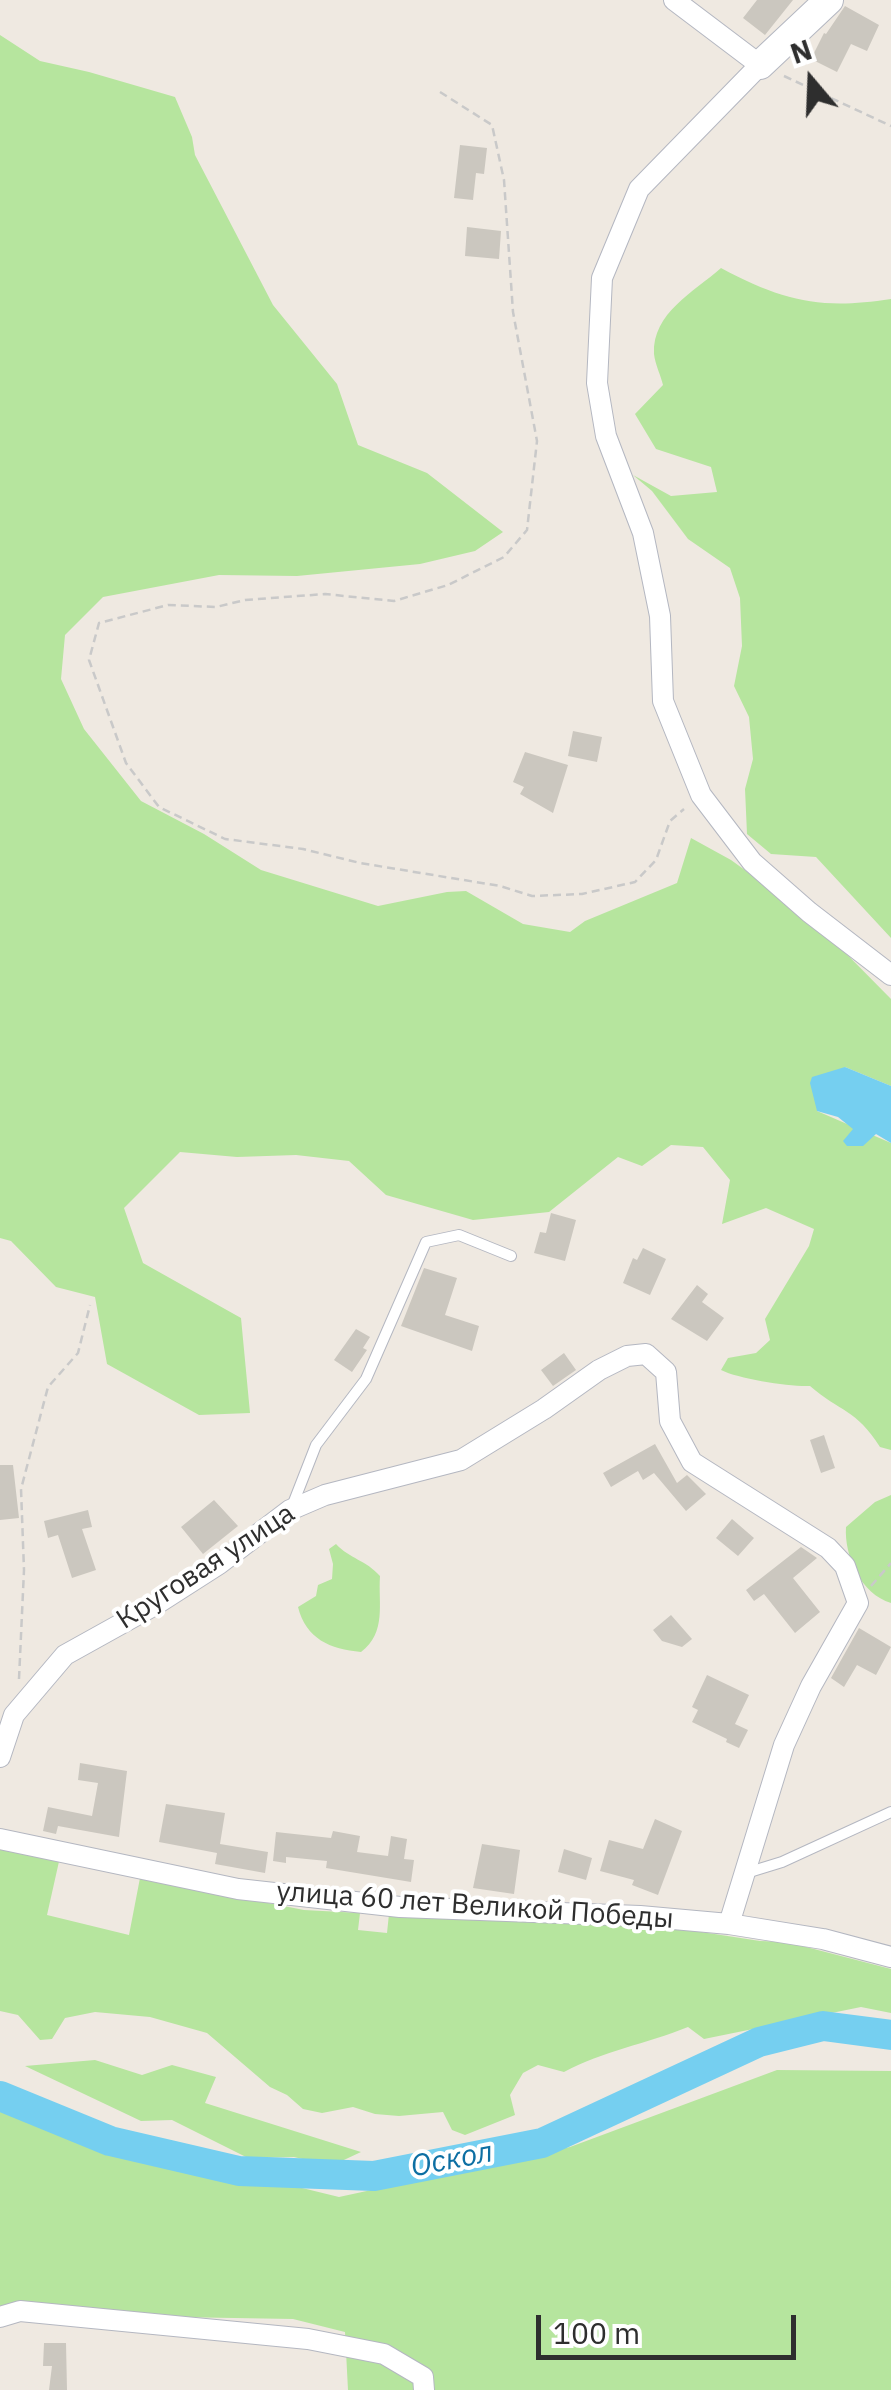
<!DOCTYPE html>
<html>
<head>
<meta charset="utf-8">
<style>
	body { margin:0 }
	#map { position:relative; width:891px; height:2390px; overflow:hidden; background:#efe9e1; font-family:"IBM Plex Sans",sans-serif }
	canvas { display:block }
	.north { position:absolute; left:761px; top:30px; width:100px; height:100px; -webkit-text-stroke:8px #fff; paint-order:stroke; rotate:341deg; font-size:28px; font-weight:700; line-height:40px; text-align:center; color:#2e2e2e }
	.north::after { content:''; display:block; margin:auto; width:35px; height:45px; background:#2e2e2e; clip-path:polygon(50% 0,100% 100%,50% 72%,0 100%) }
	.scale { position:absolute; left:536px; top:2315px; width:260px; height:45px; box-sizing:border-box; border:5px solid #2e2e2e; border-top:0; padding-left:12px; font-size:30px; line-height:35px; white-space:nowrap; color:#2e2e2e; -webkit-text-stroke:8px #fff; paint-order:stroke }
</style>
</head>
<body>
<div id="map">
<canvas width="891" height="2390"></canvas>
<div class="north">N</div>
<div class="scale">100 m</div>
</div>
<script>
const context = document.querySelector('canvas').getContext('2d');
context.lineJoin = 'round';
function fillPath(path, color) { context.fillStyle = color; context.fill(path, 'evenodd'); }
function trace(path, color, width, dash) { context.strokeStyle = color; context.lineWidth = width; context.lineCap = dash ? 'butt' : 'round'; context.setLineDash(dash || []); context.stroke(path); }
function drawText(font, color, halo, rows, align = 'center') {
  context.font = font + ' "IBM Plex Sans",sans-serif'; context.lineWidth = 8; context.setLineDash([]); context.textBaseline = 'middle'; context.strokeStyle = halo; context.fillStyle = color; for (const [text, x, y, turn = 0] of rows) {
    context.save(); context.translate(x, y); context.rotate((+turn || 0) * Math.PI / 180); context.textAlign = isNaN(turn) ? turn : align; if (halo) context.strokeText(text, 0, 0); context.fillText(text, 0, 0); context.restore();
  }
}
const green = new Path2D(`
	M0,35L40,61L89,72L175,97L192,137L195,155L273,305L337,384L358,445L427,473L503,532L475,551L420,564L297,576L219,575L103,597L65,635L61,679L84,729L141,801L204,834L261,870L378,906L447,892L466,891L523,924L570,932L585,921L677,883L691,838L731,860L811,918L891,999V1086L845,1067L817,1111L891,1143V1450L880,1447C856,1409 840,1412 810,1386C790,1387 739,1379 721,1370L728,1358L756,1353L770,1340L765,1319L809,1246L814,1229L766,1208L722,1224L730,1180L703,1147L671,1145L642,1166L618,1157L549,1212L473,1220L386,1195L349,1161L296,1155L237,1157L180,1152L124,1208L143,1263L241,1318L250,1413L199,1415L107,1364L95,1297L56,1287L11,1241L0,1238Z
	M721,268C783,301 820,310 891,299V938L816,857L771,854L747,834L745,789L753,759L749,717L734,686L742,646L740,598L730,568L688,539L652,491L633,475L671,496L717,492L711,467L656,449L635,414L663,385C661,376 655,364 654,354C652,313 694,292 721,268Z
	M891,1495V1603C861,1594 844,1556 846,1527L875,1502Z
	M336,1544C350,1559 366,1560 380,1576C378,1604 387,1632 361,1652C330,1649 306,1639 298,1607L316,1596L318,1585L332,1579L333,1564L329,1549Z
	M0,1847L60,1857L47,1915L129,1935L140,1878L304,1910L360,1913L358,1930L387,1933L389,1914L669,1927L760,1941L787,1942L891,1969V2013L861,2007L704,2039L688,2027C646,2044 603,2051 564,2072L538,2065L523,2073L510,2095L515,2115L465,2135L452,2130L443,2112L399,2116L375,2114L353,2107L322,2113L303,2109L287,2095L270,2087L207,2033L150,2017L95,2012L65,2018L52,2039L40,2040L18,2015L0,2011Z
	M95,2060L142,2075L172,2065L216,2077L205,2103L361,2152L331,2166L294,2157L248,2158L172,2120L141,2121L25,2066Z
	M777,2070L891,2071V2390H348L345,2332L293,2319L0,2314V2096L110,2141L339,2197L570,2147Z`);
const water = new Path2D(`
	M845,1067L891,1086V1143L876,1134L863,1146H847L843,1141L853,1129L838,1117L817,1111L810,1083L812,1077Z`);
const river = new Path2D(`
	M0,2096L110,2141L239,2171L374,2176L542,2143L759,2042L823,2026L891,2035`);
const building = new Path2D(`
	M757,0H793L765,35L743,18Z
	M845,6L879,25L867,51L851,44L837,72L811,59L824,33L826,34Z
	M460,145L487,148L484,174L476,173L473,200L454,198Z
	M467,227L501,231L499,259L465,256Z
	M573,731L602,737L597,762L568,756Z
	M525,752L568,765L553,813L520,794L524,787L513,782Z
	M551,1213L576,1220L565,1261L534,1253L540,1232L546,1233Z
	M643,1248L666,1259L650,1295L623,1283L633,1258L637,1260Z
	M424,1268L457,1278L445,1315L479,1326L472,1351L401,1326Z
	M697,1285L708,1294L702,1302L724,1318L707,1341L671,1319Z
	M356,1329L370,1337L363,1348L367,1350L352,1372L334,1360Z
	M564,1353L576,1370L553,1386L541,1370Z
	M824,1435L835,1468L821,1473L810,1440Z
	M655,1444L677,1483L687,1475L706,1494L686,1511L654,1473L643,1480L638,1471L611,1487L603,1473Z
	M0,1465H13L19,1518L0,1520Z
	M214,1500L238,1526L203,1554L181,1527Z
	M88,1510L92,1527L82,1529L96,1570L72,1578L58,1535L48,1538L44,1521Z
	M732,1519L754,1538L738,1556L716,1538Z
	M801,1547L817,1558L793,1578L820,1612L795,1633L764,1594L754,1601L746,1590Z
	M671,1615L692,1639L682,1647L662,1641L653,1630Z
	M859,1628L891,1647L876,1675L857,1665L844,1687L831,1678Z
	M707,1675L749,1695L735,1724L748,1730L739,1748L726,1742L727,1739L692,1722L698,1710L692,1707Z
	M80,1763L127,1771L119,1837L58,1826L56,1834L43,1831L48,1807L92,1816L98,1783L78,1780Z
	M166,1804L225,1813L220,1844L268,1852L265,1873L215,1864L217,1853L159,1842Z
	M655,1819L682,1831L658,1895L632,1885L634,1880L600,1871L609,1840L643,1849Z
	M333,1831L360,1836L357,1852L388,1856L391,1836L407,1839L404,1859L414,1860L411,1882L326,1868L327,1861L286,1857V1863L273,1861L276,1832L331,1838Z
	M482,1844L520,1850L514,1894L473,1888Z
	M564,1849L592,1858L586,1880L558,1872Z
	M44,2343H66L67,2390H49L52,2366H43Z`);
const path = new Path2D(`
	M784,76L891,126
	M440,92L492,125L504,180L513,312L537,441L527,530L504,557L448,585L394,601L325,594L245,600L216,607L168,605L99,623L89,660L126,763L159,807L225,839L303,849L360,863L500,886L532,896L582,894L635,882L656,860L670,821L684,809
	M871,1586L891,1563
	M19,1679L24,1570L21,1489L48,1387L78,1353L90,1305`);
const service = new Path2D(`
	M291,1509L316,1445L366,1379L426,1242L459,1235L511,1256
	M743,1874L782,1862L891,1812`);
const minor = new Path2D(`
	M674,0L760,65L639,189L602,278L597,383L606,436L643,533L660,616L663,701L701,795L752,862L809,912L891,975
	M0,1757L14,1715L65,1655L155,1605L219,1564L290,1510L325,1495L461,1460L544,1409L599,1370L627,1356L646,1354L666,1372L670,1421L692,1462L828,1548L845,1566L858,1603L811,1686L784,1745L729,1924
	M0,1839L238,1889L400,1907L640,1916L729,1924L823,1939L891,1957
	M0,2317L20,2311L308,2339L384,2354L423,2377L424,2390`);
const secondary = new Path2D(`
	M760,65L829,0`);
const streetNames = [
	["Круговая улица",206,1567,-33],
	["улица 60 лет Великой Победы",475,1906,4]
];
const waterNames = [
	["Оскол",452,2160,-11]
];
fillPath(green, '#b6e59e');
fillPath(water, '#75cff0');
trace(river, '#75cff0', 30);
fillPath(building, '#cbc7bf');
trace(service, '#b4b7c1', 12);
trace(minor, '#b4b7c1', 22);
trace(secondary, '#b4b7c1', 30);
trace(path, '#c9c9c9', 2.5, [8, 5]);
trace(service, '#fff', 10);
trace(minor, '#fff', 20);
trace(secondary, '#fff', 28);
drawText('28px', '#2e2e2e', '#fff', streetNames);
drawText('italic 30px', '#0d6fa3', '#fff', waterNames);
</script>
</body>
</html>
